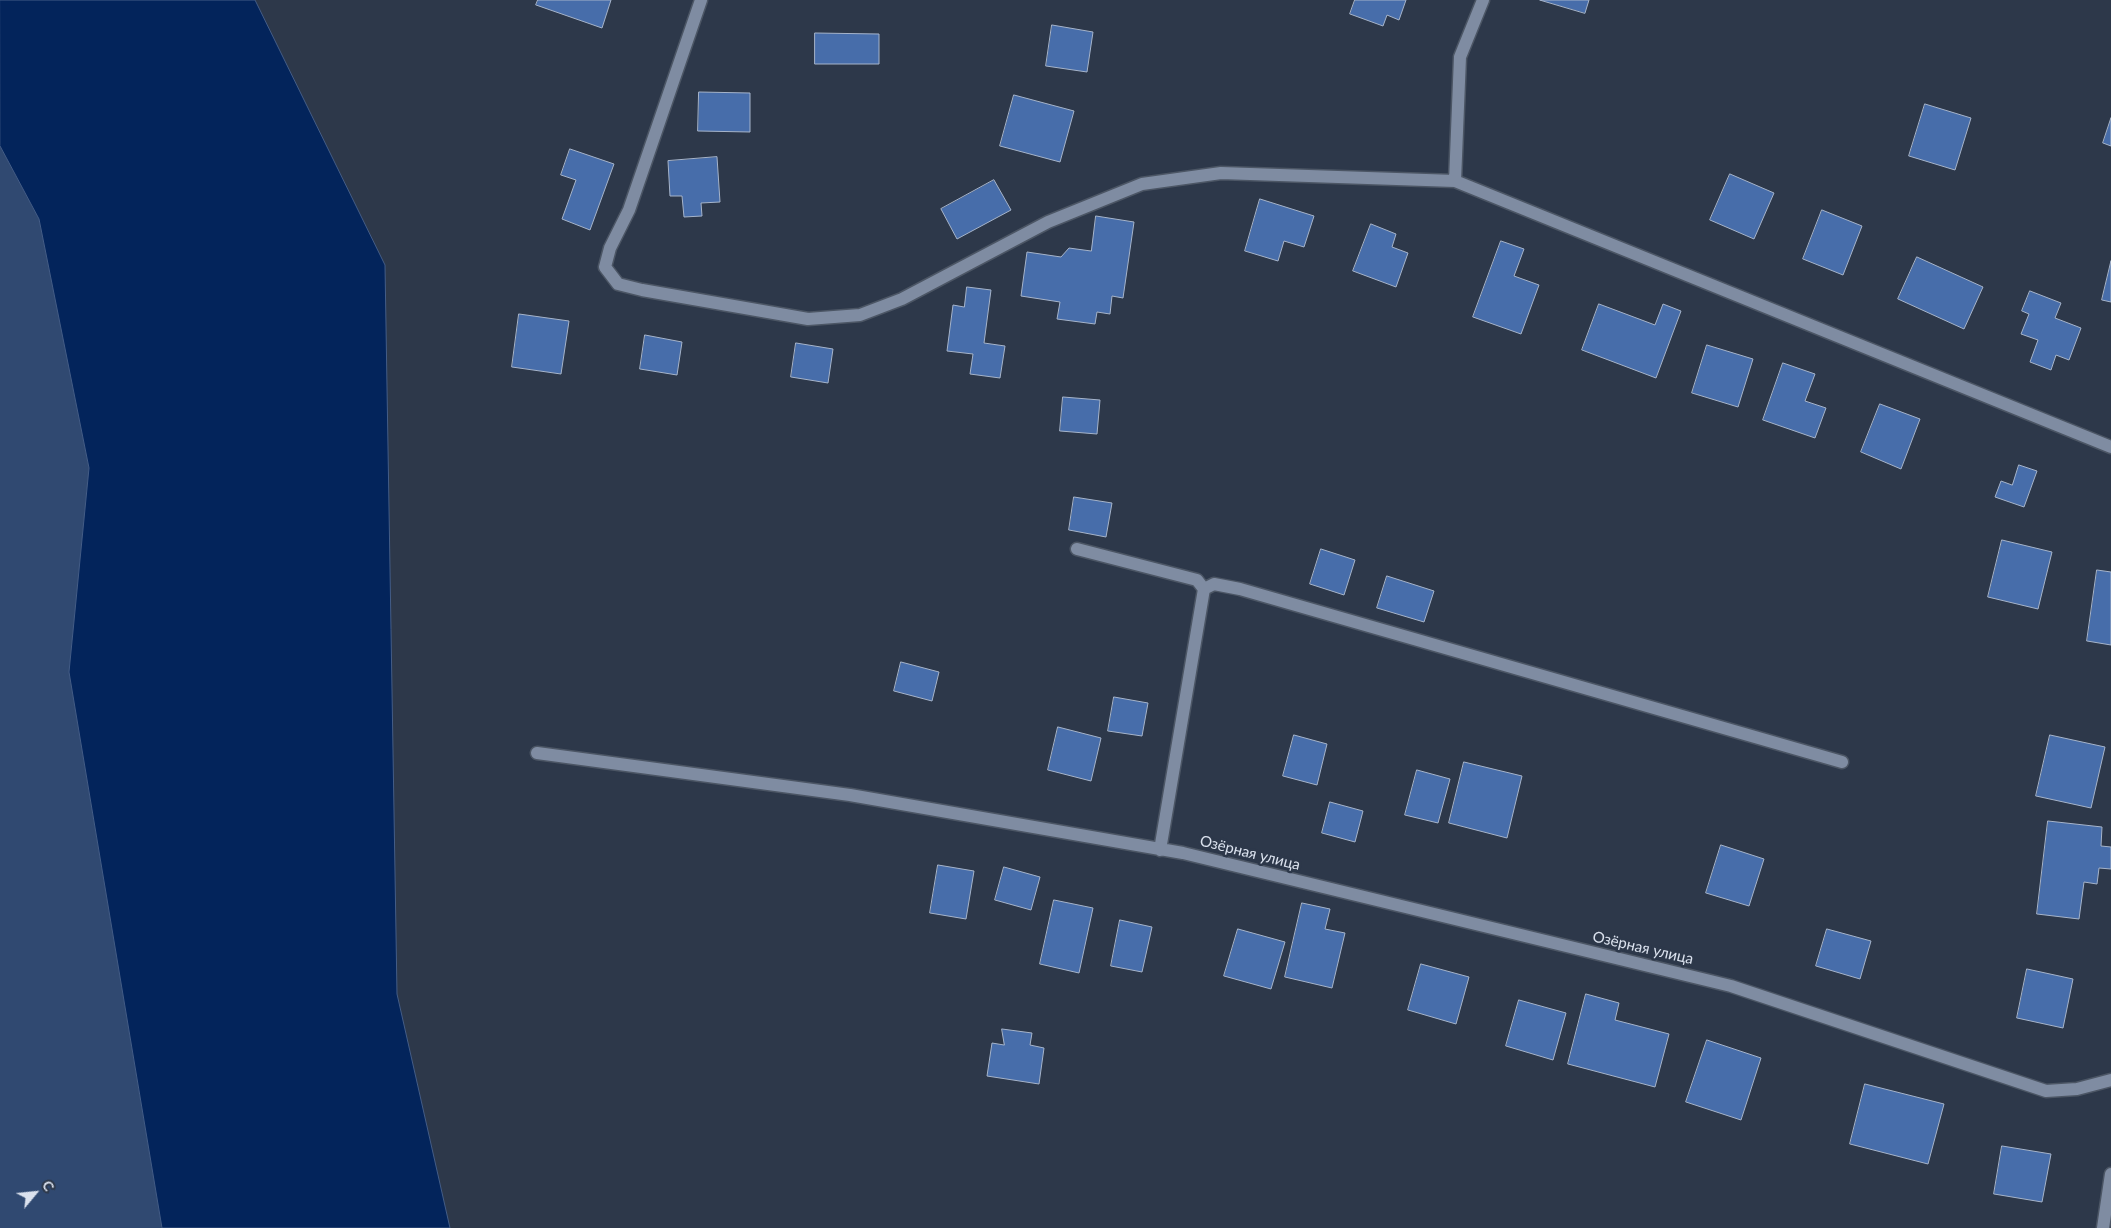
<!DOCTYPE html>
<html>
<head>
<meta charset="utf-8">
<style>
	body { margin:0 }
	#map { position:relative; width:2111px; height:1228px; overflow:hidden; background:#2d384a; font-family:Lato,sans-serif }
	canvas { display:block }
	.north { position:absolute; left:10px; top:1168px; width:50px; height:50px; -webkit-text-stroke:4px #2d384a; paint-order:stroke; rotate:62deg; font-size:14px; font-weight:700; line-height:20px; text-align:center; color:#dbe2ee }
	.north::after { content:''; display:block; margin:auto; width:18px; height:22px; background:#dbe2ee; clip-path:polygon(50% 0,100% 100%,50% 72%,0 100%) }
</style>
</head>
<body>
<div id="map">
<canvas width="2111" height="1228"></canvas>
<div class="north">С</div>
</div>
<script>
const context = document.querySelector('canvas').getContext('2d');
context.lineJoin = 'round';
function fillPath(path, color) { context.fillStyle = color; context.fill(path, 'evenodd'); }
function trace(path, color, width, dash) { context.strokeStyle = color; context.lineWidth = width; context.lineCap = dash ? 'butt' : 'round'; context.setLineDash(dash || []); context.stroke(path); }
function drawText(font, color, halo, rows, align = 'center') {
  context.font = font + ' Lato,sans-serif'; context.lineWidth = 5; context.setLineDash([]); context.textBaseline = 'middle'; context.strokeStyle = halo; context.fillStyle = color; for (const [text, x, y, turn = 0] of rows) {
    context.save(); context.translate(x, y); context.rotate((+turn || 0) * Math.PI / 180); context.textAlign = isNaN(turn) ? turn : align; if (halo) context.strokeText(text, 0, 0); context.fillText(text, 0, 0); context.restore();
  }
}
const green = new Path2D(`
	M0,146L39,219L89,468L69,672L162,1228H0Z`);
const water = new Path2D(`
	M0,0H255L385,265L397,994L450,1228H162L69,672L89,468L39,219L0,146Z`);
const building = new Path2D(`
	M538,0H611L602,28L536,5Z
	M1355,0H1406L1399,20L1387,15L1383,26L1350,14Z
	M1540,0H1589L1585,13Z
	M1052,25L1093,32L1087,72L1046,66Z
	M815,33L879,34V64H815Z
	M699,92L750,93V132L698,131Z
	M1014,95L1074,111L1060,162L1000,146Z
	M1925,104L1971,118L1955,170L1909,156Z
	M2111,118V146L2103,143Z
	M570,149L614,164L590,230L562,219L576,180L561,175Z
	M717,157L720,202L701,203L702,216L684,217L682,196H670L668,161Z
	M1730,174L1774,193L1754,239L1710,220Z
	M994,180L1011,210L957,239L941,209Z
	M1260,199L1314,216L1304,247L1284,241L1278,261L1245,251Z
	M1822,210L1862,226L1843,275L1803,259Z
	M1096,216L1134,222L1123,298L1112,296L1110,314L1097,312L1095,324L1057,319L1060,302L1021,296L1027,252L1061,257L1069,248L1091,251Z
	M1371,224L1396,234L1392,247L1408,253L1396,287L1353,271Z
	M1501,241L1524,249L1514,276L1539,285L1521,334L1473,317Z
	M1917,257L1983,287L1964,329L1898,299Z
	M2111,261V302L2102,300Z
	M967,287L991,290L984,343L1005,346L1000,378L970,374L973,354L947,351L953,305L964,307Z
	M2030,291L2061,303L2055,318L2081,328L2069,360L2056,355L2051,370L2030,362L2038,340L2021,334L2029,314L2022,311Z
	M1599,304L1655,325L1663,304L1681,311L1656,378L1582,350Z
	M519,314L569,321L561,374L512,367Z
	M645,335L682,342L677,375L640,369Z
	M796,343L833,349L828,383L791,377Z
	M1707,345L1753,359L1738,407L1692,393Z
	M1783,363L1815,374L1805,401L1826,408L1815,438L1763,420Z
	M1063,397L1100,400L1097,434L1060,431Z
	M1880,404L1920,419L1901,469L1861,452Z
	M2019,465L2037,471L2024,507L1995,497L2001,481L2012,485Z
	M1074,497L1112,503L1106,537L1069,530Z
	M2002,540L2052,552L2038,609L1988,597Z
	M1321,549L1355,560L1344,595L1310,584Z
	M2097,570L2111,572V645L2087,641Z
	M1387,576L1434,591L1424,622L1377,608Z
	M901,662L939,672L932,701L894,691Z
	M1114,697L1148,703L1142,736L1108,731Z
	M1058,727L1101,738L1091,781L1048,770Z
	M1294,735L1327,744L1317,785L1283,776Z
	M2050,735L2105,747L2091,808L2036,796Z
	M1464,762L1522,776L1507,838L1449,823Z
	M1417,770L1450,779L1438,823L1405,815Z
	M1330,802L1363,811L1355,842L1322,833Z
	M2048,821L2102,827L2101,846L2111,847V869L2099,868L2097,884L2084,882L2079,919L2037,914Z
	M1721,845L1764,859L1749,906L1706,893Z
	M938,865L974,871L966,919L930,913Z
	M1004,867L1040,877L1031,910L995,900Z
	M1054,900L1093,908L1079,973L1040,964Z
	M1302,903L1330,909L1325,929L1345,933L1332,988L1285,977Z
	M1120,920L1152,927L1142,972L1111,966Z
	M1238,929L1285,942L1271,989L1224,976Z
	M1827,929L1871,941L1860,979L1816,966Z
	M1421,964L1469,977L1456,1024L1408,1010Z
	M2027,969L2073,979L2063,1028L2017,1018Z
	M1586,994L1619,1003L1615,1020L1669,1034L1655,1087L1568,1064Z
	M1519,1000L1566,1013L1553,1060L1506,1046Z
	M1002,1029L1032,1033L1030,1045L1044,1048L1039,1084L987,1076L992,1043L1004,1045Z
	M1707,1040L1761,1058L1741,1120L1686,1102Z
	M1865,1084L1944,1104L1928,1164L1850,1144Z
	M2002,1146L2051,1154L2042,1202L1994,1194Z`);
const minor = new Path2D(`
	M701,0L629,210L610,248L605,267L618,284L642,290L808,319L860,315L902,299L1048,222L1142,184L1221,173L1455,181L2111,447
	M1455,181L1460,57L1483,0
	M1077,549L1197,580L1204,589L1160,850
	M1204,589L1214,584L1240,589L1842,762
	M537,753L850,795L1183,853L1731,986L2046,1091L2077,1089L2111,1080
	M2103,1228L2111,1174`);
const streetNames = [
	["Озёрная улица",1250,853,14],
	["Озёрная улица",1643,948,13]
];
fillPath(green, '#304971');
fillPath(water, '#03245b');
trace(water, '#445d87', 1);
fillPath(building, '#476daa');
trace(building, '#a6b4ca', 1);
trace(minor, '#4c5665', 15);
trace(minor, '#7f8ca2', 12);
drawText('15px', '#dbe2ee', '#2d384a', streetNames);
</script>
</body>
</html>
